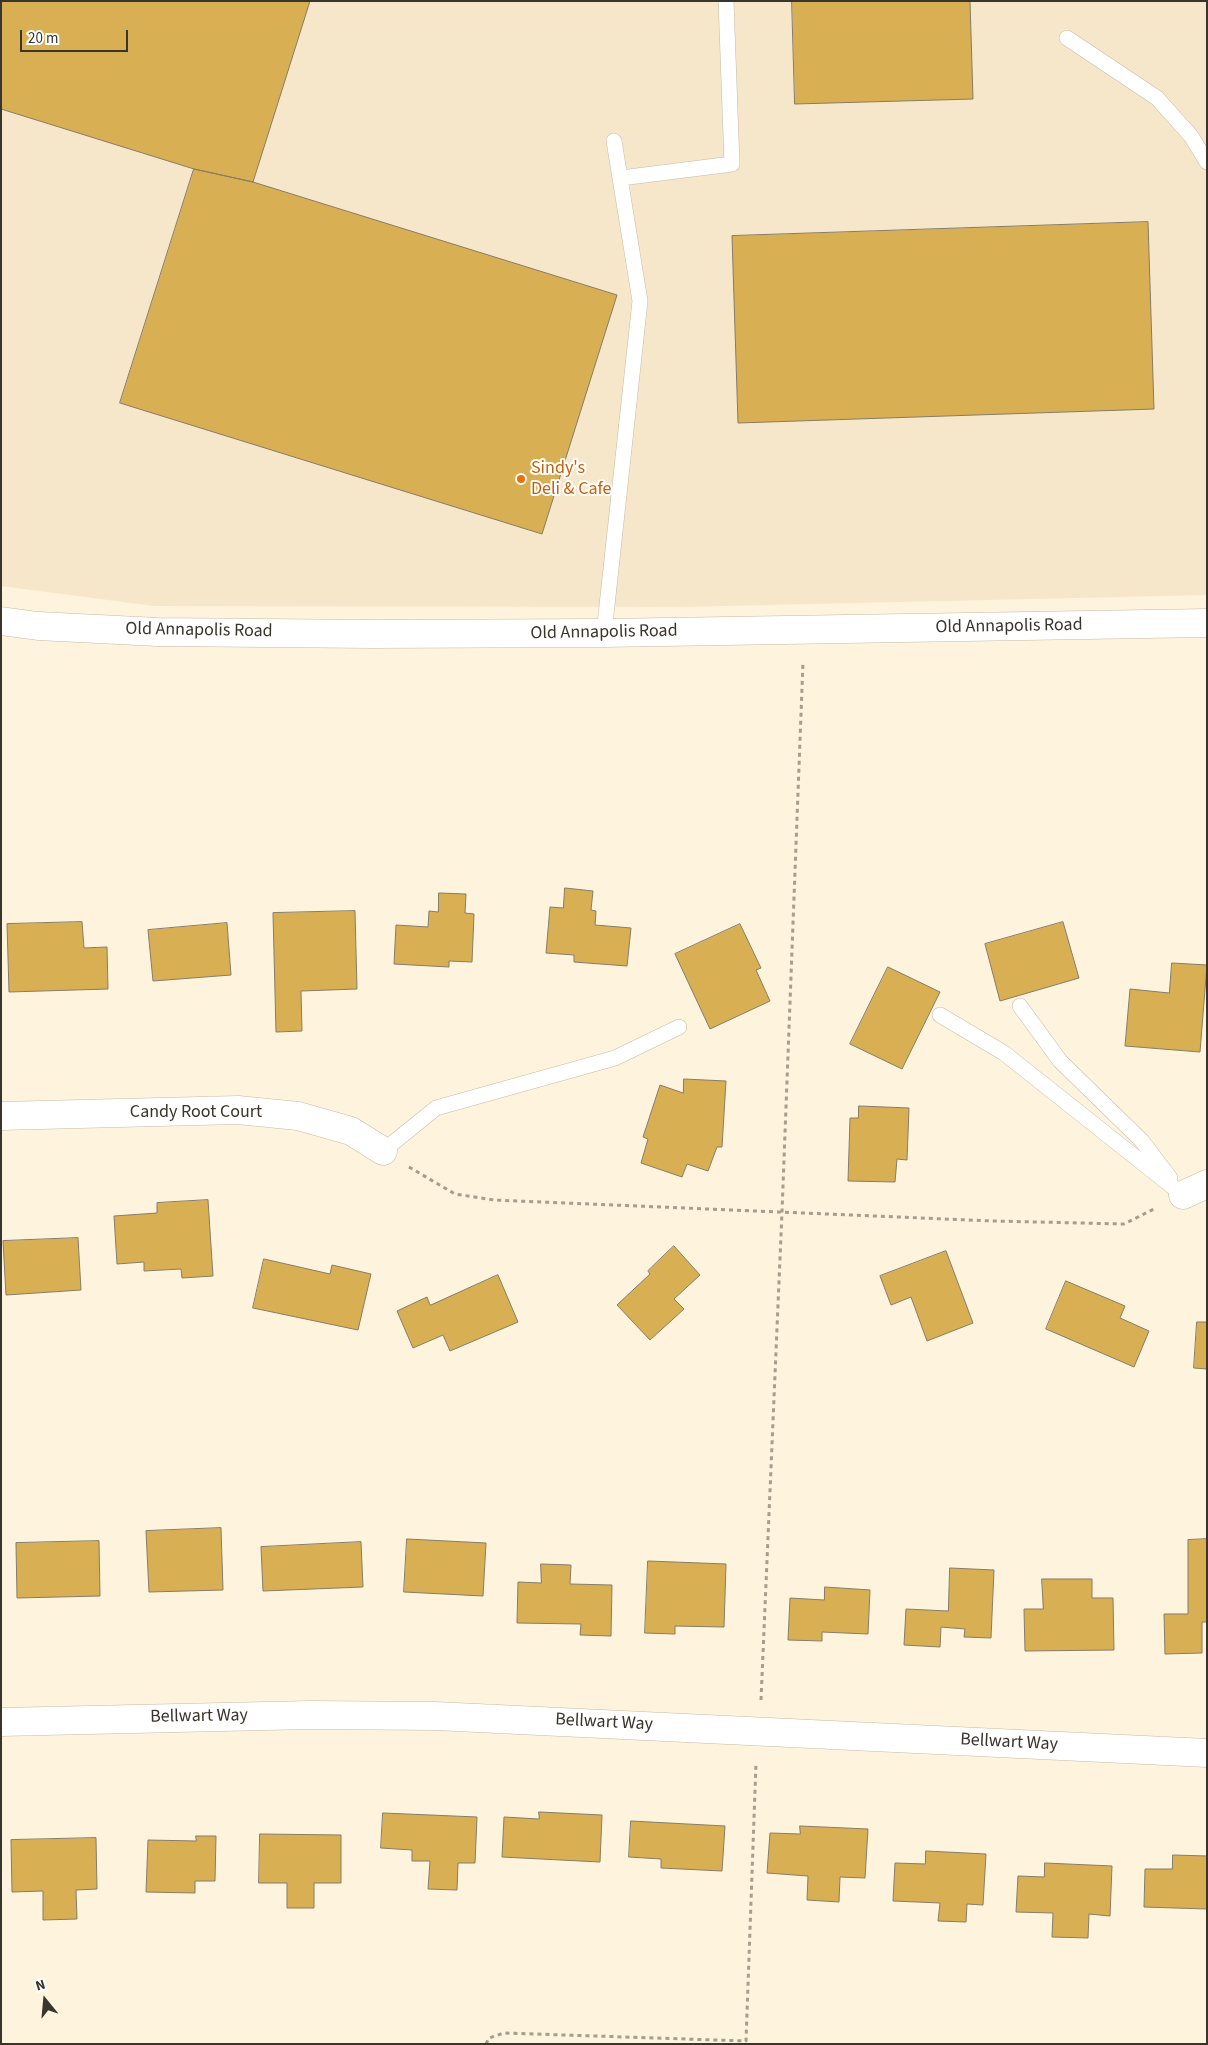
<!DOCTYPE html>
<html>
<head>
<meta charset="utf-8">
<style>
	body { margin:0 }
	#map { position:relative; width:1208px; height:2045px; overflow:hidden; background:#fef3dc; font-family:"Source Sans 3",sans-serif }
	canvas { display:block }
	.frame { position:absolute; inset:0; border:2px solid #39352c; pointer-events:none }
	.north { position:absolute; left:20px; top:1975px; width:50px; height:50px; -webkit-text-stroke:4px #fff; paint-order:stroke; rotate:343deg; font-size:14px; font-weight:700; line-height:20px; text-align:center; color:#39352c }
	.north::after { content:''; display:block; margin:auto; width:18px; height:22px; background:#39352c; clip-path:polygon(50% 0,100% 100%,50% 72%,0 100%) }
	.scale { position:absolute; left:20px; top:30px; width:108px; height:22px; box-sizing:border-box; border:2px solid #39352c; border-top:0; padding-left:6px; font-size:15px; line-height:18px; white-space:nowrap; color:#39352c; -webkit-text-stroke:4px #fff; paint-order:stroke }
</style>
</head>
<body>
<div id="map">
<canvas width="1208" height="2045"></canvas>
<div class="frame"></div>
<div class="north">N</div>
<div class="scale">20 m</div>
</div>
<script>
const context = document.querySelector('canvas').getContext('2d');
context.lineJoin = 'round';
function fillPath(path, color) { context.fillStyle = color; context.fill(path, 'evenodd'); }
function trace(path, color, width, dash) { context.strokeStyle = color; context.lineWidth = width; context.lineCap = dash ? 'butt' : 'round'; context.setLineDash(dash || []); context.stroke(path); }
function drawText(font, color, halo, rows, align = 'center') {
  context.font = font + ' "Source Sans 3",sans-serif'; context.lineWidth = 4; context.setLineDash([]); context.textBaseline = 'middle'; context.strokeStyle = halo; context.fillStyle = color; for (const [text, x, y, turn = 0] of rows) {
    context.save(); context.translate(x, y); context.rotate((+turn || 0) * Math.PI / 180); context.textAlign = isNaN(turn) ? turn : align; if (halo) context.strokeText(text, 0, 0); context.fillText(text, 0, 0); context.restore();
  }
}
const built = new Path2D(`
	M1,1H1207V595L679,607L154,606L1,586Z`);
const building = new Path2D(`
	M1,1H310L253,182L194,169L1,109Z
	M792,1H970L973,99L795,104Z
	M194,169L253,182L617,295L542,534L120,403Z
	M1148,222L1154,409L738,423L732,236Z
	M565,888L593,891L591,910L596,911L595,925L631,928L627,966L574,962V955L546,953L550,907L563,908Z
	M439,893L466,894L465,913L474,914L472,962L449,961V967L394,964L396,925L428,927L429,911L438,912Z
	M355,911L357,989L301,991L302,1031L276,1032L273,913Z
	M82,922L84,948L107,947L108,989L9,992L7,924Z
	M1063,922L1079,978L1000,1001L985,944Z
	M227,923L231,975L153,981L148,930Z
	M740,924L761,968L756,970L770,1001L710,1029L675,954Z
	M1172,963L1207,965L1200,1052L1125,1046L1130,989L1169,993Z
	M888,967L940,992L902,1069L850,1044Z
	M684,1079L726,1081L722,1147H717L708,1171L687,1164L682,1177L641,1163L648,1139L643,1137L660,1085L683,1093Z
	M859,1106L909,1108L907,1160L897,1159L895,1182L848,1181L850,1118H858Z
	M208,1200L213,1276L182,1278L181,1269L144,1271V1262L117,1264L114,1216L157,1213V1203Z
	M78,1238L81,1290L6,1295L3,1241Z
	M674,1246L700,1275L674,1299L684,1309L650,1340L617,1305L650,1274L648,1271Z
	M946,1251L973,1323L927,1341L911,1297L891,1305L880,1276Z
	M264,1259L330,1274L332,1265L371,1274L358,1330L253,1308Z
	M498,1275L518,1322L450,1351L443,1335L413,1348L397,1311L427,1297L430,1305Z
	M1066,1281L1125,1306L1120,1318L1149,1331L1134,1367L1046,1329Z
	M1197,1322H1207V1369L1194,1368Z
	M221,1528L223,1590L149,1592L146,1531Z
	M407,1539L486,1543L483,1596L404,1592Z
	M1207,1539V1622H1202V1653L1165,1654L1164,1614H1188V1540Z
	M99,1541L100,1596L17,1598L16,1543Z
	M361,1542L363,1587L263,1591L261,1547Z
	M648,1561L726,1564L724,1627L675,1626V1634L645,1633Z
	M541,1564L571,1565L570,1584L612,1585L611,1636L580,1635L581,1624L517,1623L518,1582L541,1583Z
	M950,1568L994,1570L991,1638L964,1637L965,1629L941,1627L940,1647L904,1645L906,1609L948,1611Z
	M1042,1579H1092V1598H1113L1114,1650L1025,1651L1024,1609H1043Z
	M825,1587L870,1590L868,1634L822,1632V1641L788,1640L790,1598L824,1600Z
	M539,1812L602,1815L600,1862L502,1857L504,1817L539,1819Z
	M383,1813L477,1817L475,1863H458L457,1890L428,1889L430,1861H412V1850L381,1848Z
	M631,1821L725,1826L722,1871L661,1868V1859L629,1857Z
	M800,1826L868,1829L865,1878L840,1877L839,1902L807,1900L808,1876L767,1873L770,1833L800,1834Z
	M260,1834L341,1835V1883H314V1908H287V1883H259Z
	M196,1836H216L215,1881H195V1893L146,1892L148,1840L196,1841Z
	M96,1838L97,1889L76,1890L77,1919L43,1920V1891L12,1892L11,1840Z
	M926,1851L986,1854L983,1905L967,1904L966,1922L938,1921L940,1903L893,1901L895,1863L925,1864Z
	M1173,1855L1207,1856V1909L1144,1907L1145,1869H1172Z
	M1045,1863L1112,1866L1110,1916L1089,1914L1088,1938L1052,1937L1053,1913L1016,1912L1018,1876L1044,1877Z`);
const path = new Path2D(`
	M409,1167L455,1194L494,1200L993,1221L1124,1224L1154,1209
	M761,1700L782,1212L803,662
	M486,2044L489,2038L504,2033L746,2041L756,1763`);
const lane = new Path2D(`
	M1067,38L1157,98L1191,136L1207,162
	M621,178L732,164L726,1
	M604,633L640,301L614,141
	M1020,1006L1060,1061L1142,1141L1170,1178
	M940,1015L1004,1053L1183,1195
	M383,1151L436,1108L615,1058L679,1027`);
const street = new Path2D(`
	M1,1116L238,1110L298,1116L351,1131L383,1151
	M1183,1195L1207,1184
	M1,1722L310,1715L435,1716L1207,1753`);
const secondary = new Path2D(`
	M1,621L38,626L158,632L372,634L604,633L1207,623`);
const markers = [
	[521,479,5,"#e8710a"]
];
const foodNames = [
	["Sindy's",531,469],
	["Deli & Cafe",531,490]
];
const streetNames = [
	["Old Annapolis Road",1009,627,-1],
	["Old Annapolis Road",199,631,1],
	["Old Annapolis Road",604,633,-1],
	["Candy Root Court",196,1113],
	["Bellwart Way",199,1717,-1],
	["Bellwart Way",604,1723,3],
	["Bellwart Way",1009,1743,3]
];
fillPath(built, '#f6e7ca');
fillPath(building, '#d9af54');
trace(building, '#877c68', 1);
trace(lane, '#c6bba5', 16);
trace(street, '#c6bba5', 29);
trace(secondary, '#c6bba5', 29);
trace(path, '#a59d8d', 3, [4, 4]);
trace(lane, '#fff', 15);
trace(street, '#fff', 28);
trace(secondary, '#fff', 28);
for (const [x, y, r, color] of markers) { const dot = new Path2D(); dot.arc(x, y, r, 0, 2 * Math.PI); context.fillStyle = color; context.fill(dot); trace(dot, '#fff', 2); }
drawText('18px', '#c56008', '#fff', foodNames, 'left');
drawText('18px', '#39352c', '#fff', streetNames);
</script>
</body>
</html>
